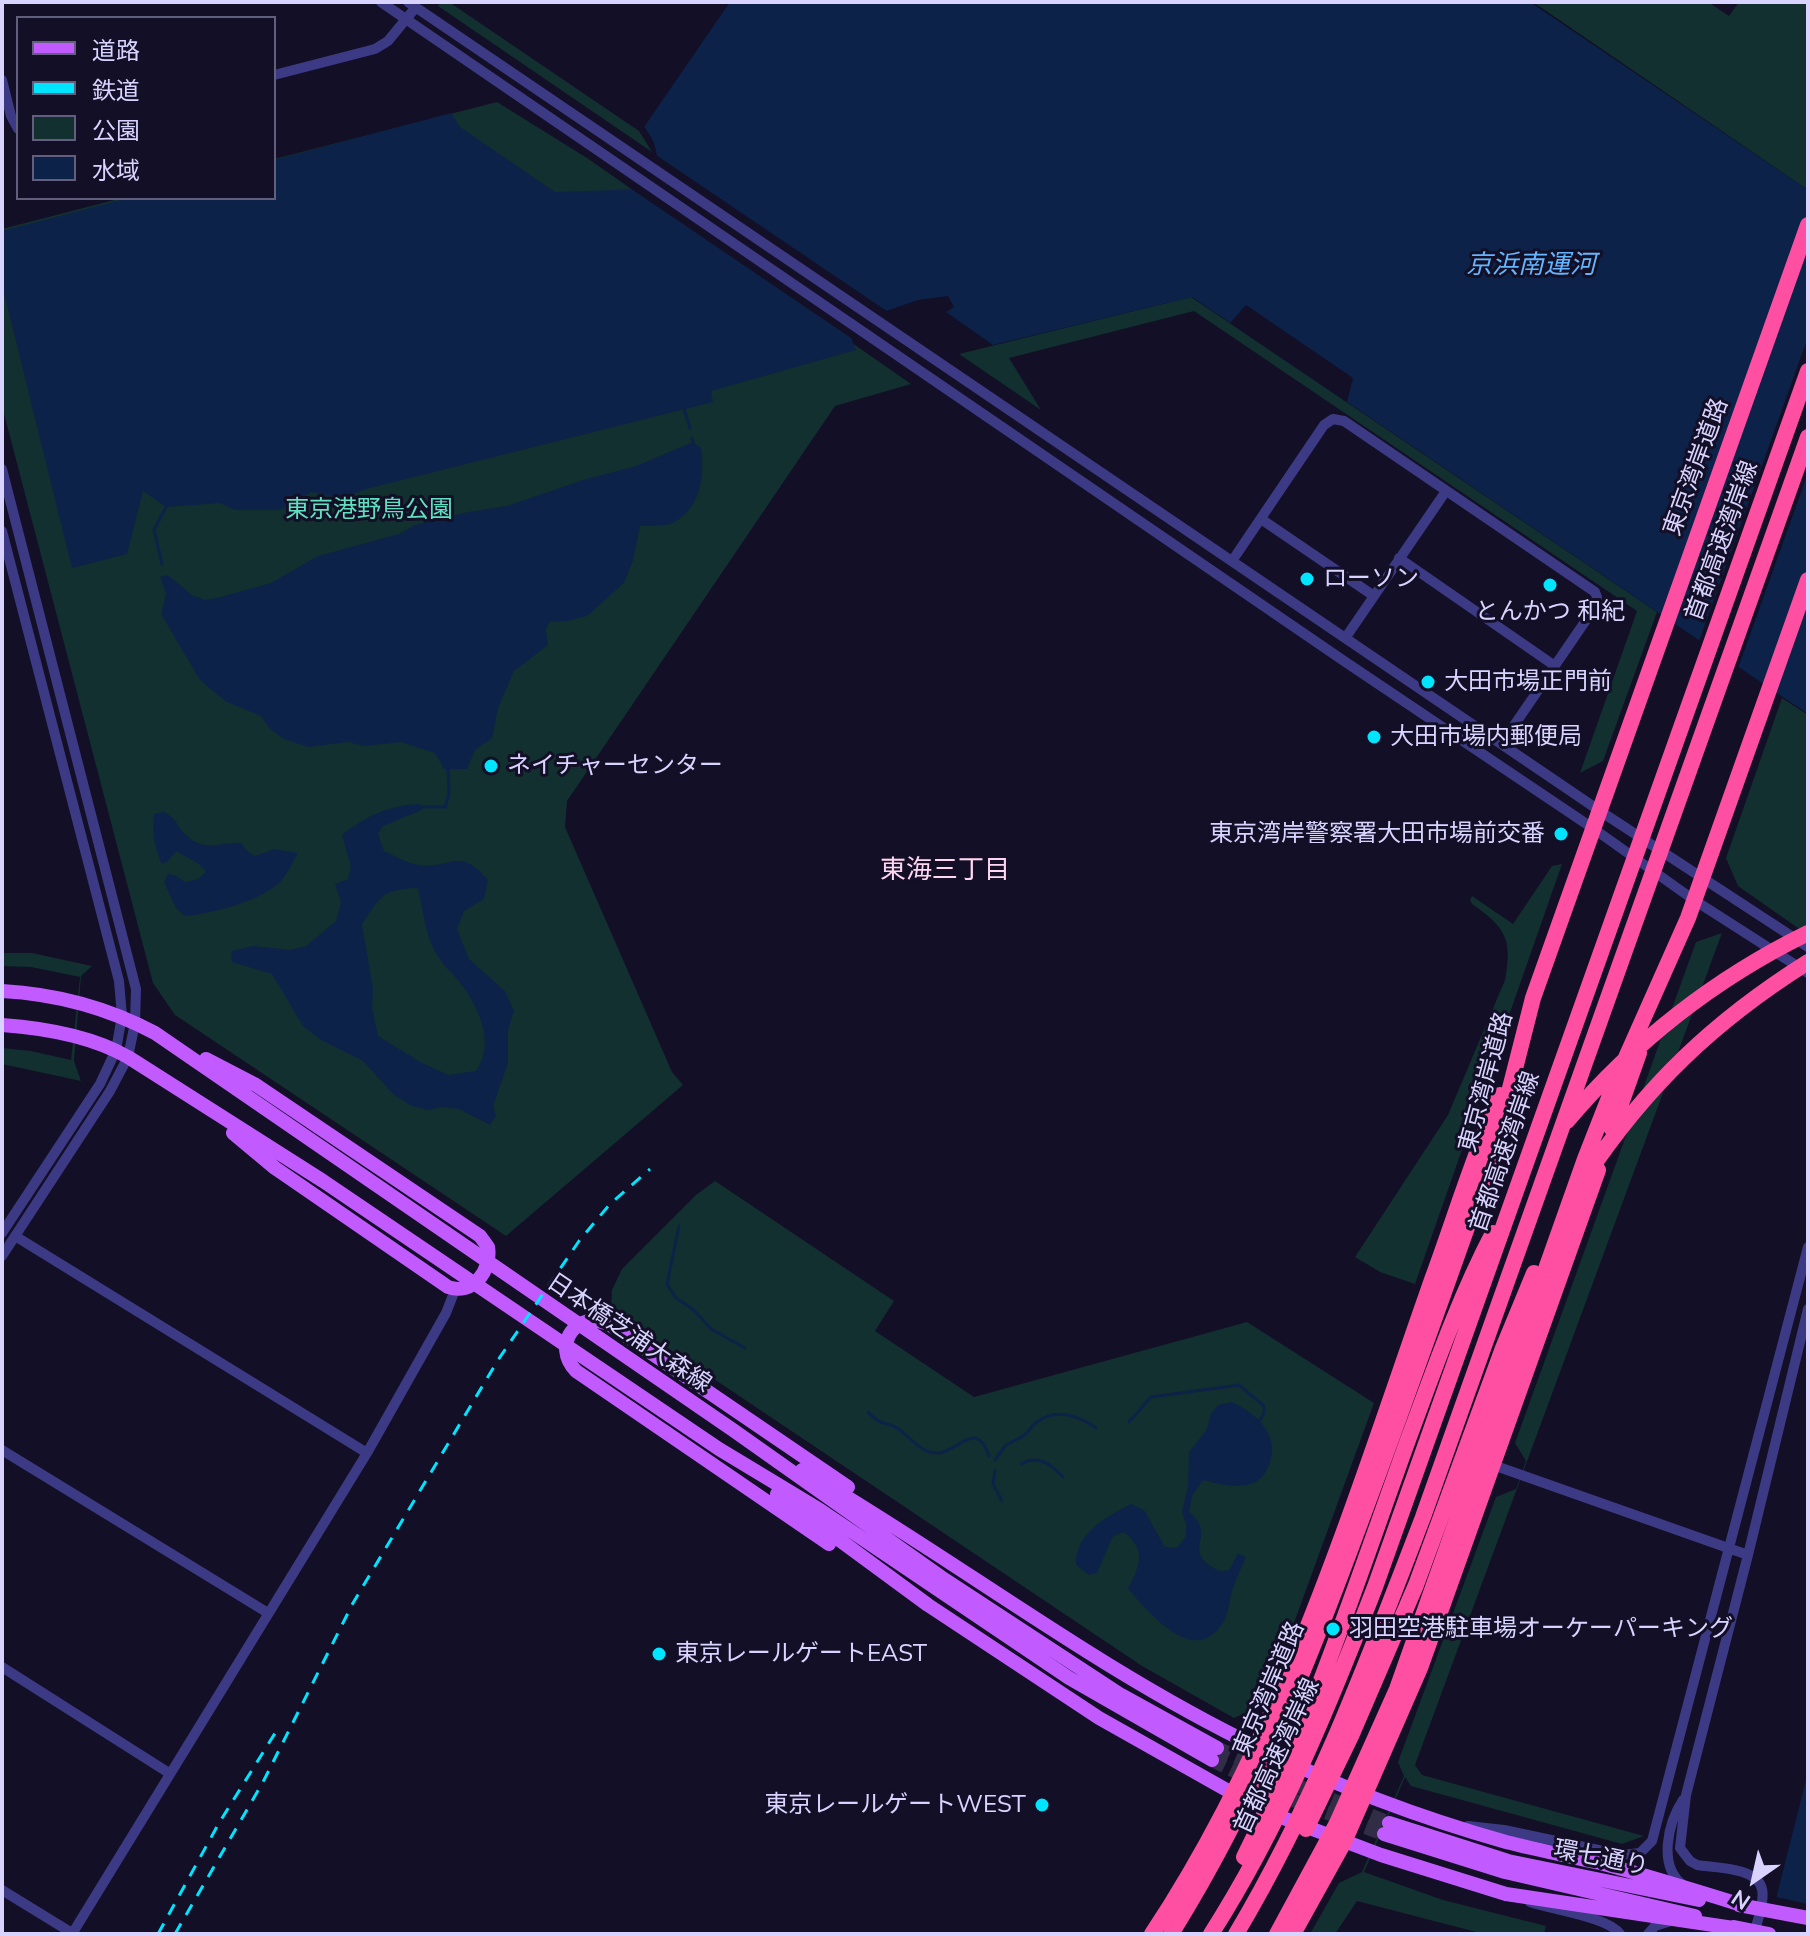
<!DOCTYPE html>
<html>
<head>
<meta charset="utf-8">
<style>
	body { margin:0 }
	#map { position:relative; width:1810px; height:1936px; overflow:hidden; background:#130f26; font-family:Mulish,"Noto Sans JP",sans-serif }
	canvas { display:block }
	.frame { position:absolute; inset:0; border:4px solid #d9d4ff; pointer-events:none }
	.legend { position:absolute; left:16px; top:16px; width:260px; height:184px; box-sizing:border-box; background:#130f26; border:2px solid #625e7d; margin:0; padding:10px 14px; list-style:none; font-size:24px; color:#d9d4ff }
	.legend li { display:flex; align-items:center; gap:16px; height:40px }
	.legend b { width:40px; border:2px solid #625e7d }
	.north { position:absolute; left:1714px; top:1840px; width:80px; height:80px; -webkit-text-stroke:6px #130f26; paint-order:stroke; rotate:214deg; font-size:22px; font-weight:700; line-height:32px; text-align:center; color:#d9d4ff }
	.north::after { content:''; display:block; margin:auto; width:28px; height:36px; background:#d9d4ff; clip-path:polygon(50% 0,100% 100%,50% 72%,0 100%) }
</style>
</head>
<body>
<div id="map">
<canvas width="1810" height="1936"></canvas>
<div class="frame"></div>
<ul class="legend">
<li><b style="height:10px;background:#c25bff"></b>道路</li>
<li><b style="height:10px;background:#00e5ff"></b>鉄道</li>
<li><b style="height:22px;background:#12302f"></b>公園</li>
<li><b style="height:22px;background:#0c2248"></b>水域</li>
</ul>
<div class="north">N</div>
</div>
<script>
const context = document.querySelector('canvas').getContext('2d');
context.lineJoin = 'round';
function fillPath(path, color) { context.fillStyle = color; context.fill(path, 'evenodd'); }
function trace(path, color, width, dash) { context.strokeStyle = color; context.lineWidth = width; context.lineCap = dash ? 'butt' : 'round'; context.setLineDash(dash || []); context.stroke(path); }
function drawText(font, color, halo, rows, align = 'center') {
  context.font = font + ' Mulish,"Noto Sans JP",sans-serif'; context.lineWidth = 6; context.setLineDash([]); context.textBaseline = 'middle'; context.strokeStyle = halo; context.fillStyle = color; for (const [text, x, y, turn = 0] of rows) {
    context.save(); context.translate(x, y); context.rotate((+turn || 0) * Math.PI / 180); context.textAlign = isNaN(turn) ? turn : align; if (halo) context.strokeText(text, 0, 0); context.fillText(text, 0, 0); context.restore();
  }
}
const green = new Path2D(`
	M441,2H449L639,131L652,152L438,6Z
	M1533,2H1708L1729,16L1739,2H1808V190Z
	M497,102L587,158L911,384L835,406L567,801L565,827L672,1072L683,1085L506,1236L175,1015L153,983L2,406V229L122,198H274V159Z
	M1191,297L1657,612L1603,761L1580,773L1637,611L1194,311L1009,358L1041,410L959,354Z
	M1782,698L1808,715V935L1738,886L1726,858Z
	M1562,864L1415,1284L1380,1272L1355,1257L1448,1115L1505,980C1513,939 1505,927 1472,904L1470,900L1472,896L1513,924L1552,866Z
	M1722,933L1415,1765L1422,1775L1644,1836L1622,1844L1411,1786L1405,1777L1364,1872L1443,1900L1546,1926L1544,1934H1484L1357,1901L1335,1934H1310L1339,1883L1362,1872L1404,1776L1398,1762L1496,1497L1516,1489L1526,1461L1515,1443L1696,942Z
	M2,953H32L92,966L81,976L74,1061L81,1081L2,1064V1048L31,1051L71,1060L80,977L31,967L2,966Z
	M715,1181L894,1301L875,1331L974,1397L1247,1322L1374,1403L1275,1675L1261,1706L1234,1718L1142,1666L611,1310L612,1290L622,1269L696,1195Z`);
const water = new Path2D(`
	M730,2H1530L1808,190V714L1192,297L993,345L946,312L954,307L948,296L918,300L846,325L856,350L711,391L713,402L366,489L343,498L311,492L281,510H235L220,503L166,507L143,491L127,554L72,568L2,285V231L129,198H274V160L451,113L460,127L555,192L645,189C661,170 661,147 644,127Z
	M693,442L701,448C705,476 701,508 673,523C664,527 650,525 640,526L633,560L624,583L587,616L567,621L550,622L546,629L548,645L514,671L498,708L492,738L475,750L467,769H444L435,753L401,742L364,746L348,742L308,747L284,739L269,728L261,716L225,701L200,680L161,614L166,594L160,577L168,575L192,595L205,600L221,597L271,583L318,556L399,534L415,525L468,512L507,506L583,480L636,466Z
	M420,804L422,810L383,826L378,834L384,851C394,855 408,864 419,865C453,869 458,845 488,880L484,899L464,911L457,929L469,959L505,991L514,1011L508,1030V1063L493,1106L496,1116L490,1125L459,1109L441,1107L428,1110L412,1106L394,1095L363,1061L321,1040L303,1026L272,974L232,962L231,951L253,946L290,950L306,946L336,921L341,902L335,884L348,879L351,867L342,835C366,816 390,805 420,804ZM418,888C423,910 425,935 437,955C442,964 451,972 457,979C477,1003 497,1043 476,1071L448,1075L422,1063L378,1036L372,1008L373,988L362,925C380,896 383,889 418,888Z
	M164,812C178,819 176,826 186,835C206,854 221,841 241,843L246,850L255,856L274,849L298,853C293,862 288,873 281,881C264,900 211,914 185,916L176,908L164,882L168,874L175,875L185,882L198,879L206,872L199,864L176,851L168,861L162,864C154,847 152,832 154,814Z
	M1232,1402C1256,1413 1281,1435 1269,1465C1266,1472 1261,1481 1253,1483C1240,1489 1217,1484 1203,1480L1192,1496L1189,1512C1220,1536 1177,1551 1220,1571L1229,1570L1238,1553L1246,1557C1241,1568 1236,1580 1232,1591C1229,1601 1229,1611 1224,1621C1195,1670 1150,1613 1128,1589C1140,1565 1147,1551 1124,1532L1113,1536L1097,1573L1089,1575L1076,1565C1075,1533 1106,1517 1131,1504L1144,1510L1165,1547L1177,1548L1186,1536V1525L1182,1511L1188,1486L1189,1452L1207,1429L1211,1413L1218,1405Z
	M1808,1772V1934H1767Z`);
const pier = new Path2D(`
	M653,153L891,314L851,328L857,342L627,186L643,185L652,175Z
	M1246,305L1353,378L1347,402L1230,323Z
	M1808,337V473L1737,671L1698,644Z
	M1772,1896L1808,1904V1934H1763Z`);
const stream = new Path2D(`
	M684,409L690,428
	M692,438L693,442
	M162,564L154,530L166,507
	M421,807H445L449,794L448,769
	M679,1226L667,1284L676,1298L694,1310L711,1329L745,1348
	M868,1412C882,1428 889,1421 900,1430C911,1438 922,1454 938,1453C958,1452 976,1418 989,1456
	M1129,1422L1151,1397L1239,1385L1264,1406V1413L1260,1420
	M995,1460C1008,1441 1005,1446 1023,1436C1028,1433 1031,1426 1037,1422C1056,1408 1078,1415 1096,1428
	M1021,1464C1038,1454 1051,1464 1063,1477
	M995,1470L993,1484L1002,1501`);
const majorTunnel = new Path2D(`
	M1217,1748L1303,1788L1389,1823
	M1212,1760L1296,1801L1384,1834`);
const minor = new Path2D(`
	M381,2L1344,661L1594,829L1694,900L1808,973
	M408,2L1600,811L1808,947
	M274,75L375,49L388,41L416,7
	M2,80L11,116L18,129
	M2,469L136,989L135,1023L128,1057L110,1091L2,1256
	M1261,519L1374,596
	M2,531L119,981L122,1016L116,1050L100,1084L2,1233
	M1399,558L1555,666
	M1232,561L1324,425L1333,419L1344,421L1595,592L1597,597L1595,607L1502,743
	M1346,637L1446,491
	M15,1236L367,1453
	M2,1450L268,1613
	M1493,1465L1748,1555
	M2,1667L169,1773
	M1468,1826L1504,1830L1622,1855L1640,1853L1652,1841L1808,1247
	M1682,1884C1658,1865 1668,1823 1683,1800
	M2,1890L72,1933
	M1530,1902C1553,1910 1608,1917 1620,1934
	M72,1934L367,1453L446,1313L455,1290
	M1648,1934L1655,1926L1671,1921
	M1754,1934C1757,1922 1765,1901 1762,1889C1757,1867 1715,1868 1697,1865L1690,1861L1680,1848L1686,1795L1748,1555L1808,1309`);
const major = new Path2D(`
	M2,991C57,994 106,1007 155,1033L733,1430L941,1577L1121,1695L1217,1748
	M2,1025C44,1028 91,1036 128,1057L323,1181L719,1449L820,1510L1069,1678L1212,1760
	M206,1059L256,1085L480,1236L488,1247C492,1270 473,1296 448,1287L275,1168L233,1133
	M802,1470C955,1559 1097,1670 1257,1747C1336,1786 1421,1818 1506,1842C1537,1850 1569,1856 1600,1863C1649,1876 1697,1891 1745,1906
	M777,1494L928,1605L1099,1718L1232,1793L1286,1819L1381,1855L1506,1894L1740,1929
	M829,1544L576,1371C551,1345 577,1308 610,1325L848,1487
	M1389,1823L1508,1861L1699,1900
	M1384,1834L1505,1872L1695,1916
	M1739,1905L1808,1918
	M1734,1927L1769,1934`);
const highway = new Path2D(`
	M1567,1121C1635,1041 1714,979 1808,933
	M1612,1129L1639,1053
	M1584,1179C1646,1086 1714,1021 1808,962
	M1306,1829L1351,1736L1416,1585L1503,1348L1534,1273
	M1244,1857C1311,1724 1357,1581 1408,1440C1434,1370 1458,1300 1493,1233
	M1152,1934C1284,1735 1354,1501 1433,1277C1455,1217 1474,1154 1500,1095
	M1171,1934C1253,1803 1309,1662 1362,1518C1403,1408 1442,1298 1481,1188L1494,1151L1533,998L1808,225
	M1211,1934C1280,1826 1329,1706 1375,1587L1808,371
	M1236,1934C1315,1802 1368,1660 1423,1517L1808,437
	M1277,1934L1337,1823L1397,1689L1585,1159L1616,1080L1688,918L1808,580
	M1293,1934L1344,1842L1420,1668L1598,1170`);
const rail = new Path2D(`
	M158,1934L219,1823L277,1730
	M175,1934L263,1782L353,1603L498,1360L579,1241L610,1204L650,1169`);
const markers = [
	[1307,579,8,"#00e5ff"],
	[1550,585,8,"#00e5ff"],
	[1428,682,8,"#00e5ff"],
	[1374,737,8,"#00e5ff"],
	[491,766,8,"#00e5ff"],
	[1561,834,8,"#00e5ff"],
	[1333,1629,8,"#00e5ff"],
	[659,1654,8,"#00e5ff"],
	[1042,1805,8,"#00e5ff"]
];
const streetNames = [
	["東京湾岸道路",1696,467,-70],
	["首都高速湾岸線",1722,541,-70],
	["東京湾岸道路",1486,1082,-75],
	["首都高速湾岸線",1505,1152,-71],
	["日本橋芝浦大森線",629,1333,34],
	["東京湾岸道路",1269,1689,-67],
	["首都高速湾岸線",1277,1756,-65],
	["環七通り",1601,1858,11]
];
const parkNames = [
	["東京港野鳥公園",369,510]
];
const poiNames = [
	["ローソン",1323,579],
	["とんかつ 和紀",1550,612,"center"],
	["大田市場正門前",1444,682],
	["大田市場内郵便局",1390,737],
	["ネイチャーセンター",507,766],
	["東京湾岸警察署大田市場前交番",1545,834,"right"],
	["羽田空港駐車場オーケーパーキング",1349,1629],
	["東京レールゲートEAST",675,1654],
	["東京レールゲートWEST",1026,1805,"right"]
];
const waterNames = [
	["京浜南運河",1531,265]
];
const neighbourhoodNames = [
	["東海三丁目",945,870]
];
fillPath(green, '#12302f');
fillPath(water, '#0c2248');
fillPath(pier, '#130f26');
trace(stream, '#0c2248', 3);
trace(majorTunnel, '#312d47', 14, [14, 7]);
trace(minor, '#3d3a85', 10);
trace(major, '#c25bff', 14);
trace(highway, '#ff4fa3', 16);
trace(rail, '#00e5ff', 3, [12, 10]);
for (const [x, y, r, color] of markers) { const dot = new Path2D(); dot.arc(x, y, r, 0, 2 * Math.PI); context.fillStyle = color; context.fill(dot); trace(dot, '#130f26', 3); }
drawText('24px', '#d9d4ff', '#130f26', streetNames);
drawText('24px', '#5fe0c0', '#130f26', parkNames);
drawText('24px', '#d9d4ff', '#130f26', poiNames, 'left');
drawText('italic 26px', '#62b6ff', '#130f26', waterNames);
drawText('26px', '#ffd6f0', '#130f26', neighbourhoodNames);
</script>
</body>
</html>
